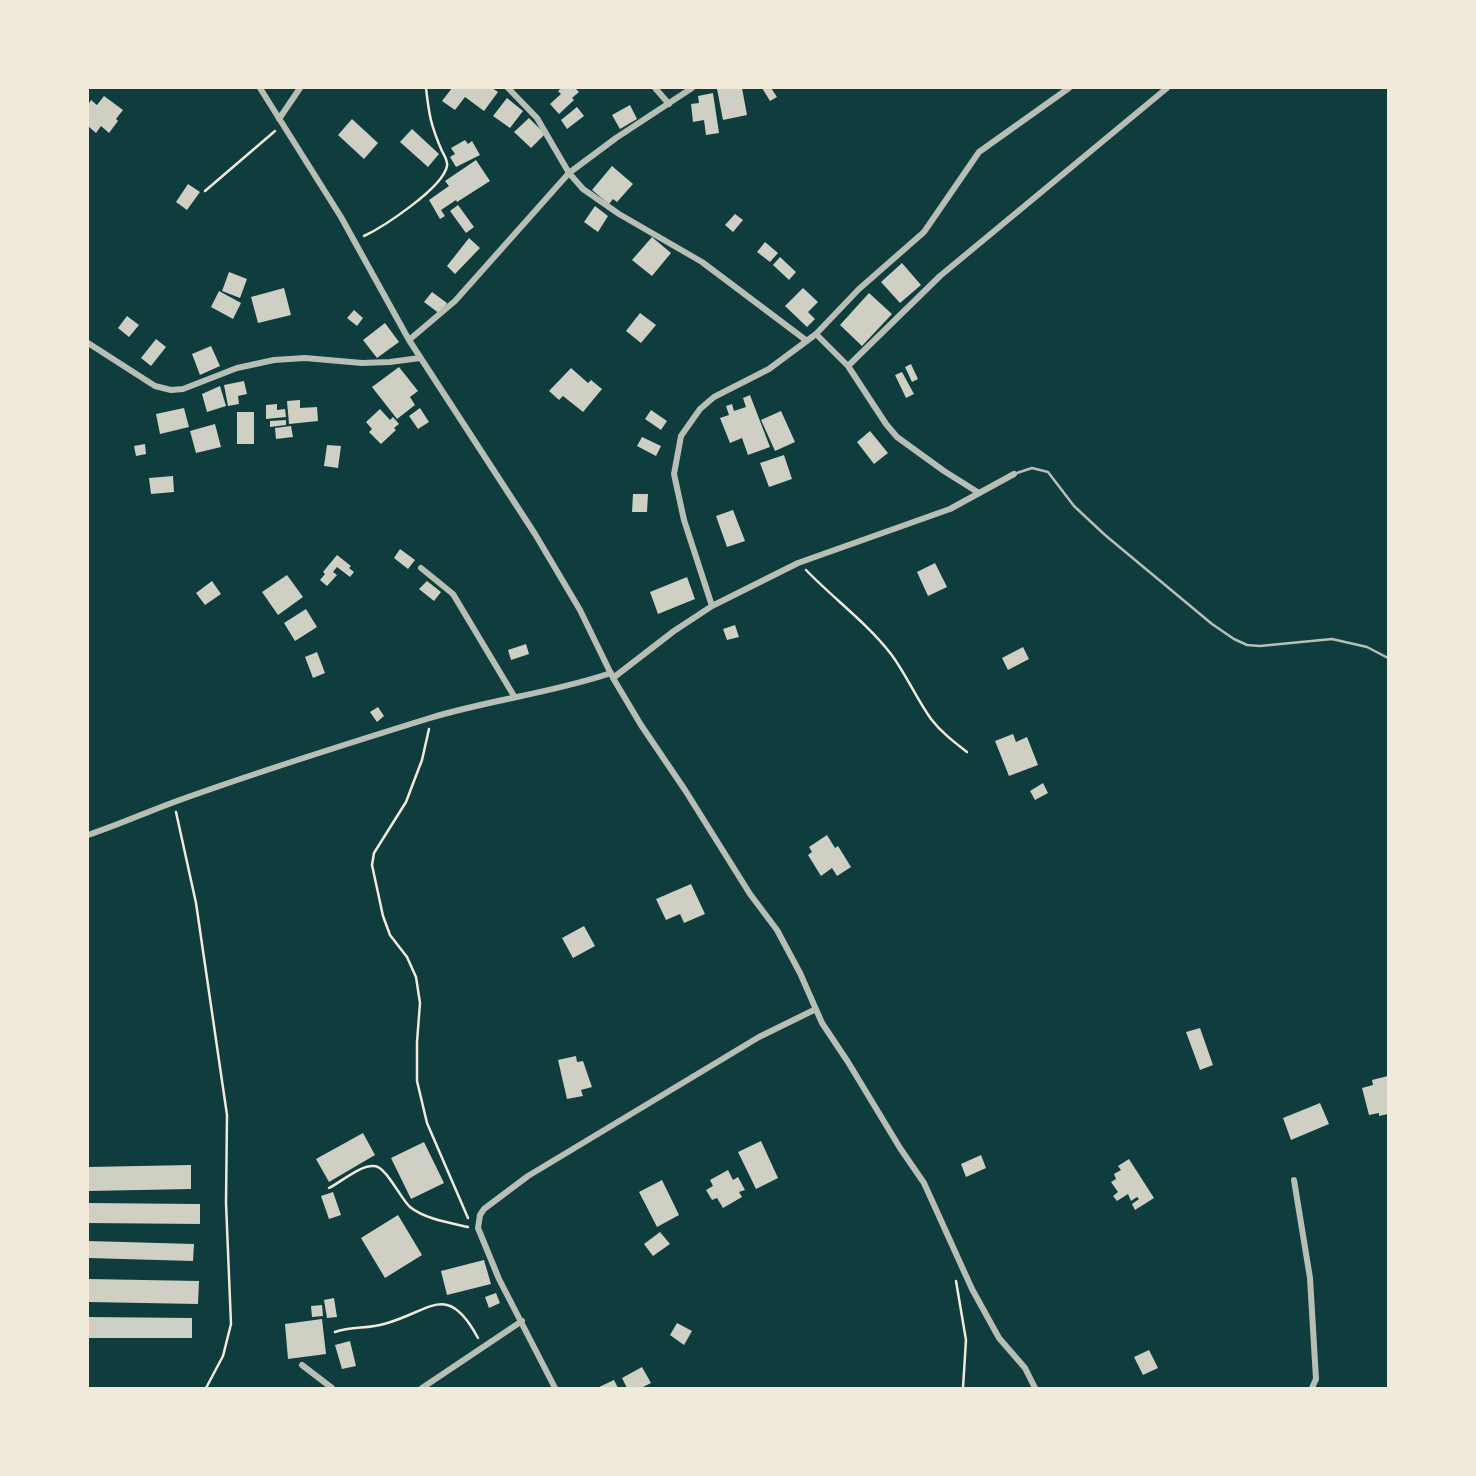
<!DOCTYPE html>
<html>
<head>
<meta charset="utf-8">
<style>
	body { margin:0 }
	#map { position:relative; width:1476px; height:1476px; overflow:hidden; background:#0f3d3e; font-family:Raleway,sans-serif }
	canvas { display:block }
	.frame { position:absolute; inset:0; border:89px solid #f1e9da; pointer-events:none }
</style>
</head>
<body>
<div id="map">
<canvas width="1476" height="1476"></canvas>
<div class="frame"></div>
</div>
<script>
const context = document.querySelector('canvas').getContext('2d');
context.lineJoin = 'round';
function fillPath(path, color) { context.fillStyle = color; context.fill(path, 'evenodd'); }
function trace(path, color, width, dash) { context.strokeStyle = color; context.lineWidth = width; context.lineCap = dash ? 'butt' : 'round'; context.setLineDash(dash || []); context.stroke(path); }
const building = new Path2D(`
	M452,88H492L498,92L484,111L465,97L455,110L442,101Z
	M562,88H575L579,92L572,98L574,100L559,114L550,104L561,94L558,91Z
	M742,88L747,115L723,120L717,89Z
	M762,88H771L777,97L770,101Z
	M713,93L719,133L706,135L704,120L693,122L691,104L699,103L698,96Z
	M104,96L123,110L116,119L118,121L109,133L101,126L96,133L88,126V105L91,100L97,105Z
	M507,98L523,111L510,128L493,116Z
	M630,105L637,119L620,129L612,115Z
	M577,107L584,116L567,129L561,120Z
	M529,118L545,134L531,148L514,132Z
	M352,119L378,143L364,159L338,135Z
	M412,129L439,154L428,167L400,142Z
	M465,140L468,144L472,141L480,155L456,167L450,157L455,154L451,148Z
	M476,160L490,181L457,202L456,200L441,210L445,216L440,219L429,200L449,186L445,181Z
	M612,166L633,184L617,202L613,199L609,204L592,190Z
	M188,184L200,192L187,210L176,202Z
	M458,205L474,227L466,233L450,211Z
	M595,206L608,216L598,232L584,222Z
	M735,214L743,220L733,232L725,225Z
	M652,237L671,253L652,276L632,260Z
	M469,238L480,248L455,274L447,266Z
	M765,242L778,253L770,262L757,252Z
	M780,257L796,272L789,280L773,265Z
	M902,263L921,285L900,303L881,282Z
	M229,272L247,279L240,298L222,291Z
	M284,288L291,315L258,323L251,297Z
	M803,288L818,302L808,312L815,319L807,327L785,306Z
	M219,291L241,303L233,319L211,307Z
	M432,292L447,303L440,314L424,302Z
	M869,293L892,314L862,346L840,325Z
	M354,310L363,318L357,326L347,318Z
	M640,313L656,325L641,343L626,331Z
	M127,316L139,325L129,337L118,328Z
	M385,323L399,342L377,358L363,340Z
	M156,339L166,347L151,366L141,358Z
	M211,346L220,366L200,375L192,354Z
	M911,364L918,379L912,382L905,367Z
	M399,367L418,391L410,397L415,405L397,419L372,387Z
	M571,368L588,383L591,380L602,389L583,412L563,396L559,400L549,391Z
	M902,372L914,394L906,398L895,375Z
	M244,381L247,394L238,396L239,404L228,406L224,385Z
	M220,386L226,406L207,412L202,394Z
	M750,395L770,447L748,455L742,438L730,443L720,418L729,415L726,406L732,404L734,411L746,407L743,398Z
	M300,400V408L317,407L318,421L289,424L287,401Z
	M277,404V410L285,409L286,417L266,419V405Z
	M184,408L189,427L160,434L156,414Z
	M420,408L429,422L418,429L409,416Z
	M380,409L390,420L393,417L399,424L394,428L396,430L381,444L369,432L372,429L366,422Z
	M651,410L667,421L661,430L645,419Z
	M781,411L795,442L775,451L761,420Z
	M237,412H254V444H237Z
	M286,420V425L270,427V421Z
	M215,424L221,447L196,453L190,431Z
	M291,426L293,437L276,439L275,428Z
	M870,431L888,453L874,464L857,442Z
	M642,437L661,446L656,456L637,446Z
	M145,444L146,454L136,456L134,446Z
	M327,445L341,446L338,468L324,466Z
	M784,455L792,479L769,487L760,463Z
	M173,476L174,492L151,494L149,478Z
	M633,494H648L647,512H632Z
	M733,510L745,541L727,547L716,516Z
	M400,549L415,560L408,569L394,558Z
	M337,555L351,566L349,568L354,572L350,577L337,567L333,572L337,575L327,586L320,580L325,574L323,572Z
	M935,563L947,587L928,596L917,572Z
	M287,575L303,597L278,615L262,592Z
	M687,577L695,599L658,614L650,592Z
	M212,581L221,594L205,605L196,593Z
	M427,581L441,592L434,601L419,589Z
	M306,609L317,627L295,641L284,623Z
	M735,625L739,637L727,640L723,629Z
	M526,644L529,654L511,660L508,650Z
	M1023,647L1029,659L1008,670L1002,658Z
	M317,652L325,673L313,678L305,657Z
	M378,707L384,716L377,722L370,712Z
	M1013,734L1016,742L1027,737L1038,765L1009,776L995,741Z
	M1043,783L1048,793L1035,800L1030,791Z
	M827,835L835,848L838,846L851,867L837,876L832,868L821,876L808,855L812,852L809,847Z
	M691,884L705,914L684,923L680,914L666,920L656,899Z
	M584,926L595,946L573,958L562,938Z
	M1200,1028L1213,1065L1200,1070L1186,1032Z
	M576,1056L577,1062L583,1061L592,1087L581,1090L583,1096L567,1099L558,1060Z
	M1388,1076V1114L1379,1116V1113L1369,1115L1362,1088L1373,1085L1372,1080Z
	M1320,1103L1329,1124L1291,1140L1283,1118Z
	M363,1133L375,1155L329,1182L316,1159Z
	M761,1141L778,1178L756,1189L738,1152Z
	M424,1142L444,1183L411,1199L391,1158Z
	M981,1155L986,1168L966,1177L961,1164Z
	M1129,1159L1154,1198L1135,1210L1132,1204L1139,1199L1137,1197L1131,1201L1128,1194L1117,1201L1113,1196L1118,1192L1111,1182L1116,1179L1114,1174L1121,1170L1118,1166Z
	M191,1165V1189L88,1191V1167Z
	M728,1170L733,1180L738,1177L745,1190L739,1192L742,1197L723,1208L717,1198L712,1200L706,1190L713,1186L710,1180Z
	M662,1180L679,1215L657,1227L639,1192Z
	M333,1192L341,1215L329,1219L321,1196Z
	M88,1203L200,1204V1224L88,1223Z
	M398,1215L422,1255L385,1278L361,1238Z
	M660,1232L670,1244L653,1256L644,1244Z
	M88,1241L194,1244L193,1261L88,1258Z
	M484,1260L491,1284L447,1295L441,1271Z
	M88,1279L199,1281L198,1304L88,1302Z
	M496,1293L500,1303L489,1308L485,1297Z
	M334,1298L337,1317L327,1318L324,1300Z
	M322,1305L323,1316L312,1317L311,1306Z
	M88,1317L192,1318V1338H88Z
	M322,1319L326,1354L288,1359L285,1324Z
	M677,1323L692,1331L684,1345L670,1335Z
	M350,1341L356,1366L342,1369L335,1345Z
	M1149,1350L1158,1368L1143,1375L1134,1357Z
	M642,1367L651,1383L641,1388H627L622,1378Z
	M614,1380L618,1388H597Z`);
const path = new Path2D(`
	M205,191L275,131
	M364,236C383,227 443,188 447,166C448,161 444,155 442,151C431,126 429,115 426,88
	M806,570C834,599 866,622 891,654C906,674 916,698 931,719C941,732 954,742 967,752
	M429,729L422,760L406,802L374,853L372,865L383,916L390,935L407,957L416,977L420,1003L417,1042V1081L427,1123L468,1218
	M176,812L196,903L227,1115L226,1203L231,1324L223,1356L206,1388
	M329,1188C341,1182 360,1165 374,1166C386,1166 400,1198 410,1207C425,1219 450,1223 468,1227
	M956,1281L966,1340L963,1388
	M335,1332C351,1326 368,1329 384,1324C430,1312 447,1280 478,1338`);
const service = new Path2D(`
	M1014,474L1032,468L1048,472L1074,506L1105,535L1212,624L1234,639L1247,645L1260,646L1332,639L1367,647L1388,658`);
const minor = new Path2D(`
	M260,88L341,217L409,340L535,534L580,610L613,678L641,725L685,790L750,894L777,930L800,973L822,1023L848,1062L900,1148L924,1183L972,1289L999,1338L1025,1368L1035,1388
	M508,88L537,118L569,173L583,189L619,214L702,262L807,341
	M655,88L669,104
	M279,119L300,88
	M816,334L848,366L886,424L897,437L944,471L979,493
	M409,340L455,301L569,173L616,138L692,88
	M88,343L155,386L171,390L183,389L237,368L274,360L305,358L362,363L390,362L420,358
	M848,366L940,276L1167,88
	M421,568L453,594L514,696
	M712,606L684,520L674,474L681,436L700,409L714,397L769,369L816,334L859,289L924,232L979,152L1069,88
	M613,678L674,631L712,606L798,563L950,509L1014,474
	M88,835C118,825 147,812 177,801C260,771 346,744 430,718C489,700 552,693 611,673
	M1294,1180L1310,1278L1316,1379L1312,1388
	M302,1365L332,1388
	M422,1388L522,1321
	M555,1388L499,1279L478,1228L480,1215L484,1209L528,1176L759,1037L816,1009`);
fillPath(building, '#cfcfc3');
trace(path, '#f1e9da', 2.5);
trace(service, '#b8beb3', 2.5);
trace(minor, '#b8beb3', 6);
</script>
</body>
</html>
